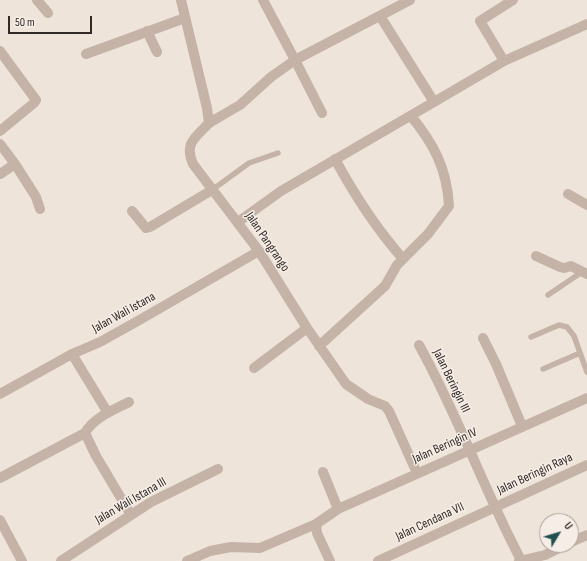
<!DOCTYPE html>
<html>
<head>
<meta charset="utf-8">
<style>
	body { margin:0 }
	#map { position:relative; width:587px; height:561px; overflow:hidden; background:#eee4da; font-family:"Sofia Sans Condensed",sans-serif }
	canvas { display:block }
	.north { position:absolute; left:539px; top:513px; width:40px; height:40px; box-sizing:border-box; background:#f6eee6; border:1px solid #a8a09a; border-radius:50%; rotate:52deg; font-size:11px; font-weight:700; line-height:16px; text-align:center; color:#322a27 }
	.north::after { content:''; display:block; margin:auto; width:14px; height:18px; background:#224f4f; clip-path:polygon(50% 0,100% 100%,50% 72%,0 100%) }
	.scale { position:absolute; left:8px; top:16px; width:84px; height:18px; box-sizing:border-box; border:2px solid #322a27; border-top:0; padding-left:5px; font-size:12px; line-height:14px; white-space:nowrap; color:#322a27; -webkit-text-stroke:3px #f6eee6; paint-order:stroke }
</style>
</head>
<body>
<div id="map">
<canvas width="587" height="561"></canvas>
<div class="north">U</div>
<div class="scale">50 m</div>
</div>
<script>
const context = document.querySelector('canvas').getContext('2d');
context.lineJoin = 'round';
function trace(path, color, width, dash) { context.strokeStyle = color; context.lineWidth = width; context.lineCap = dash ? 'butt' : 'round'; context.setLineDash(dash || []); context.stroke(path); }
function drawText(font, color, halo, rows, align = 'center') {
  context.font = font + ' "Sofia Sans Condensed",sans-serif'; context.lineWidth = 3; context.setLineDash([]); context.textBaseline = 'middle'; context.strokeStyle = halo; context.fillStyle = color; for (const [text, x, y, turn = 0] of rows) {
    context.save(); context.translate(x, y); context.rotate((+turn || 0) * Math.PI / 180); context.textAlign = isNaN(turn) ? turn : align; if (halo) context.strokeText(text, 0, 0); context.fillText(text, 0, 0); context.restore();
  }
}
const service = new Path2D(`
	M212,190L249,163L278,153
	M548,295L582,272
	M531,337L559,325L567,327L574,336L587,372
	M543,369L580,353`);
const minor = new Path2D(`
	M37,0L48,13
	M263,0L295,60L322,113
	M380,16L434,102L504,61L480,21L513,0
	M147,31L157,52
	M0,51L36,100L34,103L0,131
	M86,54L185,18
	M504,61L587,24
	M209,123L240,105L271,77L295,60L410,0
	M0,144L15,164L0,174
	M335,159C355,196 375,227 403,259
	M15,164L36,197L40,209
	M568,194L587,205
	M132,211L146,228L150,227L212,190
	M238,222L281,191L434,102
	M259,251L307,328L346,384L368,399L385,406L389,411L417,473
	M536,256L560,267L564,268L571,266L587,274
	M483,338L496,364L522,426
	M419,345C458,415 484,490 521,560
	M319,346L385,286L397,265L428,234L449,206C447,169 434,144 411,116
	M72,354L108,413
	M254,368L307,328
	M129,402C114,410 94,417 85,433L96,456L131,515
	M323,472L338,509
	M0,478L85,433
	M316,524L317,533L330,561
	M571,542L587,535
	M61,561L151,502L218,469
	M187,561L210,551L231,547L260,548L316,524L338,509L587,398
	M378,561L587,465
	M519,561L545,555L565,545`);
const tertiary = new Path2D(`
	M0,394L72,354L100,342L136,322L259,251L193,164C184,143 195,138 209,123L207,108L181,0
	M0,520L22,561`);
const streetNames = [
	["Jalan Pangrango",267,242,56],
	["Jalan Wali Istana",124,313,-29],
	["Jalan Beringin III",451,381,64],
	["Jalan Beringin IV",445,446,-24],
	["Jalan Beringin Raya",535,474,-25],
	["Jalan Wali Istana III",131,501,-30],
	["Jalan Cendana VII",430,522,-25]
];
trace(service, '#c5b3a8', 5.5);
trace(minor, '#c5b3a8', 10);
trace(tertiary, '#c5b3a8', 10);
drawText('13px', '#322a27', '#f6eee6', streetNames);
</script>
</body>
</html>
